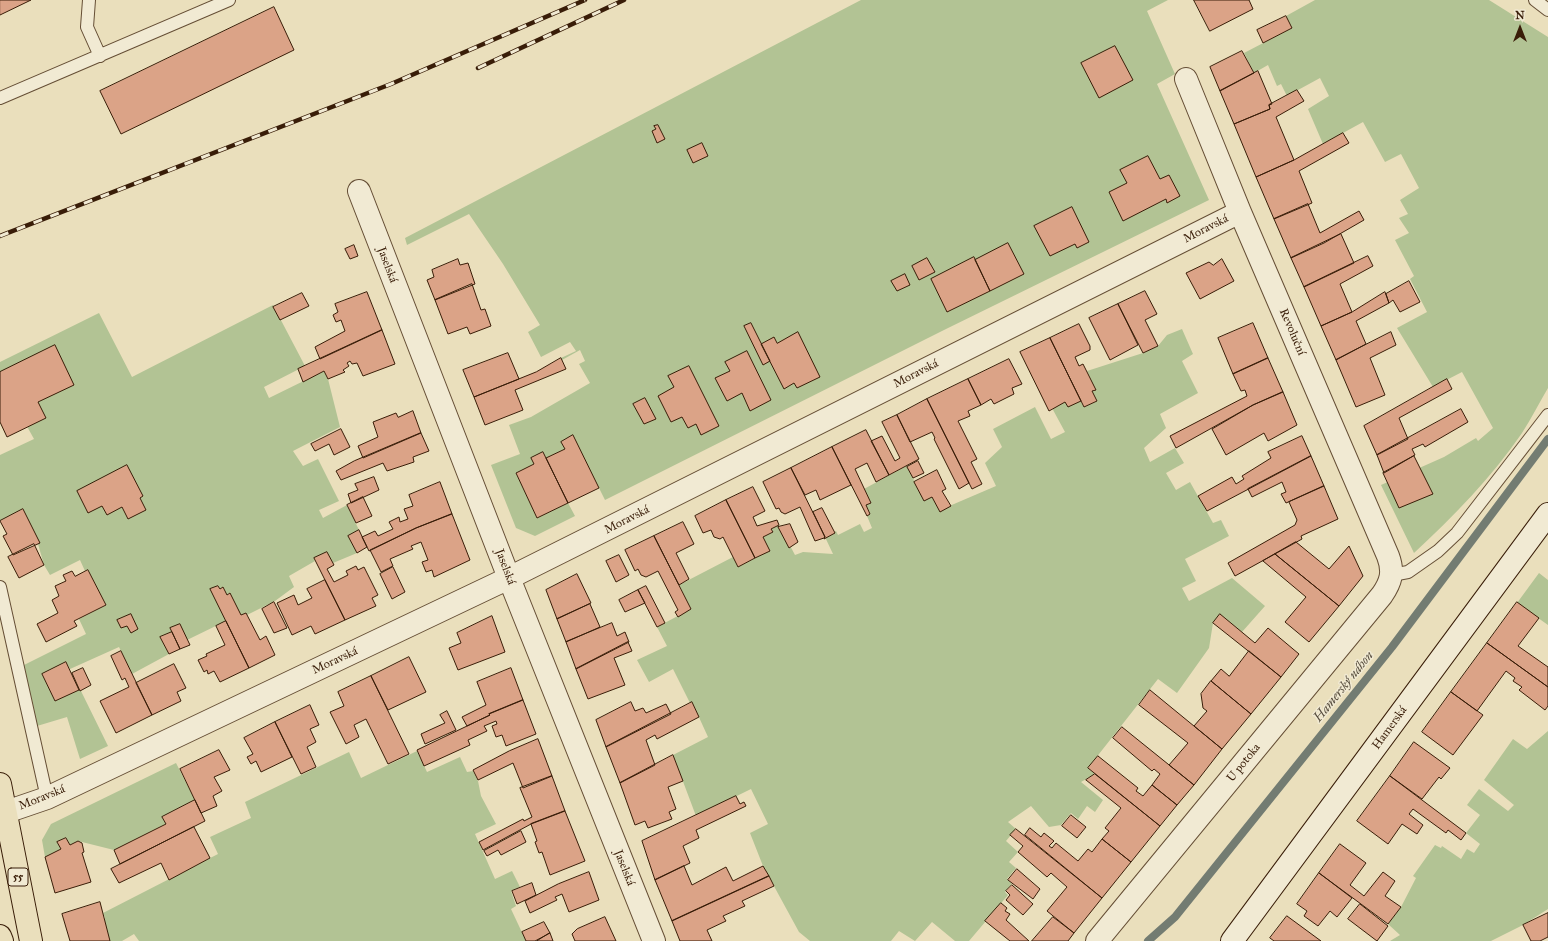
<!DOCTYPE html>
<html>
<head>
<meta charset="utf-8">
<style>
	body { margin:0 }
	#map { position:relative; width:1548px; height:941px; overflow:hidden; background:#eadfbc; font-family:"IM FELL Great Primer",serif }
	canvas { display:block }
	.north { position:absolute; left:1500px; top:8px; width:40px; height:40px; -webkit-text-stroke:3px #f1ead3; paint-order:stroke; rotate:0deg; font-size:11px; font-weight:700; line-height:16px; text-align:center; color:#391d08 }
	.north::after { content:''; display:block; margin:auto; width:14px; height:18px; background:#391d08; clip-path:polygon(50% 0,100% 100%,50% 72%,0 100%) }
</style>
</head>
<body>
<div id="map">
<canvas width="1548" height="941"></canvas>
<div class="north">N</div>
</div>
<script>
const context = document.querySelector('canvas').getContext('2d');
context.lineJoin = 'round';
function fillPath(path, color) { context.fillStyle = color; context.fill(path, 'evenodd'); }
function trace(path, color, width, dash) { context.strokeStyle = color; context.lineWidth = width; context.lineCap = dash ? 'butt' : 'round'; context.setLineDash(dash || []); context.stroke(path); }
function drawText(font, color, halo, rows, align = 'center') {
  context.font = font + ' "IM FELL Great Primer",serif'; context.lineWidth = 3; context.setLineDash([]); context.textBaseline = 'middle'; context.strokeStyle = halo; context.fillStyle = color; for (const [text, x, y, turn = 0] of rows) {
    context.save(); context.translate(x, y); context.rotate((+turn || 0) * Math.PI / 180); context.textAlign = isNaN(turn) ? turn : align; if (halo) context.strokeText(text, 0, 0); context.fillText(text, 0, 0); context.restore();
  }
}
const green = new Path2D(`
	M861,0H1168L1147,11L1175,74L1157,84L1209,200L944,330L605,500L573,436L561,442L565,449L546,458L543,453L531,458L534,464L516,473L537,518L568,503L575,516L535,536L516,528L491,465L520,454L509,425L531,417L590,383L579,364L585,361L580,350L562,360L561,358L576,351L570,342L541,357L528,332L540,325L503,264L469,214L407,245L405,238Z
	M1315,0H1489L1548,37V388C1539,403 1531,419 1522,433C1492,477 1453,517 1414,553L1381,485L1444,457L1476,438L1478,441L1493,428L1462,372L1433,387L1397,328L1427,312L1410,279L1414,276L1395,240L1409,233L1399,218L1408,214L1400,200L1419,188L1401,154L1385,162L1363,122L1323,144L1308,109L1329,96L1320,78L1287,96L1281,84L1277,86L1268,65L1254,73L1244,53L1292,28L1286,16Z
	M273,305L305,366L264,387L269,398L324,371L328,379L340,427L293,451L303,466L318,459L339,501L319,510L323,518L347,505L359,530L348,536L357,553L333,563L327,553L314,559L315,561L289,576L294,587L275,601L247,615L246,613L241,616L229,593L227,595L223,587L220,589L226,621L187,640L172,632L160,637L169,654L132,674L119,647L70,669L66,662L42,674L55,701L80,689L108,746L80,759L67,717L37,726L24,665L86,634L79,619L106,605L88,570L85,571L80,560L50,575L44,565L38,544L39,543L23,509L0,521V455L34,439L24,421L0,403V362L99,313L132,377Z
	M1182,329L1193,354L1182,361L1198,393L1160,414L1166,428L1144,448L1150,462L1175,448L1184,463L1166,473L1176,490L1190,482L1213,523L1221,520L1229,536L1185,559L1196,581L1182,588L1189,601L1232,578L1265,606L1242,632L1220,615L1213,623L1209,648L1177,693L1158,679L1088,768L1095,774L1081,782L1103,800L1095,812L1087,806L1078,819L1071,813L1061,825L1049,827L1031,806L1008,822L1016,829L1006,841L1018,852L1009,862L1016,868L1007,879L1012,883L1005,892L1008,895L969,941H955L932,922L915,941L899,931L891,941H810L799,932L763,866L750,833L768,824L751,789L696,816L673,755L708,737L692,702L690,703L673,669L649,682L637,660L667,646L657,627L691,609L679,585L733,557L738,567L769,551L763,537L773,532L771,529L779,525L795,555L803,552L833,554L825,537L836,531L838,535L860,524L864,532L872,528L867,516L870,513L866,505L871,503L864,489L908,465L913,477L914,481H916L925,498L932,494L940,510L996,486L985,463L1002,447L993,429L1035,407L1051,439L1065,432L1052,408L1077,394L1084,407L1097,401L1092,391L1095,390L1087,371L1143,353L1158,346L1167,335Z
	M1539,573L1548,580V625L1517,603Z
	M1548,731V909L1523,925L1491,941H1390L1400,935L1388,924L1401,907L1416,878L1413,876L1435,845L1441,848L1442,846L1461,859L1467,849L1474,853L1480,844L1466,833L1480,815L1467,805L1479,789L1508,811L1514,805L1484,780L1513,739L1527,749Z
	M417,751L427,772L460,757L467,772L473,771L478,781L481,796L496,824L475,834L495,879L512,871L520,887L511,891L516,906L511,909L526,941H139L134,934L122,941H110L103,919L105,918L103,913L218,854L210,837L251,818L245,802L349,752L361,778Z
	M176,763L195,800L162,817L166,824L114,850L78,841L70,845L66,838L57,842L61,849L45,857L42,840L51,824Z`);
const stream = new Path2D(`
	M1148,941L1175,917L1392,647L1548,439`);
const building = new Path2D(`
	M0,0H31L0,15Z
	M1194,0H1249L1253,9L1210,31Z
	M274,7L294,50L121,134L100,91Z
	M1286,16L1292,28L1263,43L1257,30Z
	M1115,46L1133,80L1099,98L1081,63Z
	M1242,51L1254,73L1220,91L1210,67Z
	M1258,71L1272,104L1269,105L1270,109L1234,124L1220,91Z
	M1297,90L1304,101L1276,117L1294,160L1256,177L1234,124L1270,109L1269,105Z
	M658,125L665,139L657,143L652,131L656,129L654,126Z
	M1343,133L1349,143L1299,171L1312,203L1274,219L1256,177L1294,160Z
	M702,143L708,156L693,163L687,150Z
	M1148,156L1160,179L1169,175L1180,196L1167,203L1166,199L1123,221L1109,192L1127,183L1120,170Z
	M1308,204L1320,233L1359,211L1364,220L1324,243L1291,258L1274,219Z
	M1072,207L1089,242L1077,248L1075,244L1050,256L1034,226Z
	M1341,234L1354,263L1304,287L1291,258Z
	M1008,243L1024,274L990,291L975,260Z
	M354,245L358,256L350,259L345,249Z
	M1368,256L1373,266L1340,284L1352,312L1321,326L1304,287Z
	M974,257L990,291L947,312L931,279Z
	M927,258L935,272L919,280L912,266Z
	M458,259L460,265L468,263L475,284L435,300L427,280L434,277L432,270Z
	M1222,259L1234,281L1200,299L1186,273L1209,262L1213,265Z
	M905,274L910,285L897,291L891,281Z
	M1409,281L1420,302L1400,312L1393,300L1389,303L1386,294Z
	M472,284L481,310L485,309L491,326L470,334L467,327L448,334L435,300Z
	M1145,291L1157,314L1145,320L1158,346L1143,353L1118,304Z
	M367,292L382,330L320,359L315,347L345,331L341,320L336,322L333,315L338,312L335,304Z
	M1385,292L1389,303L1356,321L1366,344L1336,360L1321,326L1352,312Z
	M302,293L309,306L280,320L273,307Z
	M1118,304L1138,345L1110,360L1089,318Z
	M751,323L770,361L763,365L744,326Z
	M1253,323L1268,358L1233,374L1218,338Z
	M1079,324L1090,346V350L1075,357L1079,366L1083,364L1096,390L1092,391L1097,401L1084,407L1050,338Z
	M382,330L395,364L363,376L357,363L352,364L350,361L347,363L349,366L343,370L345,372L328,379L324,371L303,382L298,369Z
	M798,332L820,377L797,388L794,383L784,389L761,344L774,337L777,343Z
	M1391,332L1396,345L1370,358L1385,395L1356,407L1336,360Z
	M1050,338L1081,401L1068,407L1065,402L1049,411L1020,352Z
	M55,345L74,385L38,402L46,418L7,437L0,422V372Z
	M747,351L771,400L750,411L742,393L727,401L715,378L730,371L725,362Z
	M508,353L519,379L474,397L463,370Z
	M561,358L566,369L515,390L523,410L485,425L474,397L536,372Z
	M1268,358L1283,392L1253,405L1176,448L1170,436L1247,396L1245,390L1241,391L1233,374Z
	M1009,359L1022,384L1012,388L1014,394L994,404L991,399L981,405L968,379Z
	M689,366L719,426L701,435L696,424L688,428L682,417L671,422L658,396L674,387L668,376Z
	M968,379L981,405L968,411L970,416L958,421L977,459L971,462L982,484L972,489L927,399Z
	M1447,379L1452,389L1399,418L1408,439L1377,455L1364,426Z
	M1283,392L1297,425L1268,441L1264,433L1226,455L1212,429L1253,405Z
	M645,398L656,419L644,424L633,404Z
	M927,399L969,483L959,489L934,439L935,438L932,432L910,442L897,415Z
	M1461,409L1468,422L1425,447L1423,444L1412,449L1415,455L1384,473L1377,455Z
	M413,411L421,433L363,458L358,446L378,437L373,422L396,413L398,417Z
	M897,415L919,459L889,475L871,441L882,436L895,461L900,458L882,422Z
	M341,429L350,447L334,455L329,444L315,451L311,444Z
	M866,430L889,475L876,482L867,463L855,469L871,503L866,505L870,514L867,516L832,447Z
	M421,433L429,451L413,457L414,462L387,471L383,463L341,480L336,471L354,461Z
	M573,435L599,488L568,503L546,458L565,449L561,442Z
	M1302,436L1311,456L1207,511L1198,496L1232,477L1236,484L1244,479L1242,476L1271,458L1268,452Z
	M832,447L851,485L820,500L816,490L805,495L791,468Z
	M543,452L568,503L537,518L516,473L534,464L531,458Z
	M1311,456L1324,486L1286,503L1281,494L1286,492L1282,482L1252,497L1248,489Z
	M1414,456L1433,494L1399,508L1383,473Z
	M918,461L924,473L913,478L907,467Z
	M127,465L143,496L140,498L146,510L128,519L122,507L107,515L102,506L88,513L77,491Z
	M791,468L825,537L824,538L815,541L800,507L785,514L781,512L779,508L776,509L763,482Z
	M937,470L946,489L942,491L951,506L940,512L932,497L924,501L914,482Z
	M374,477L379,490L351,503L348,494L358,490L355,484Z
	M440,482L452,514L416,528L369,551L362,537L375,531L378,536L393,529L389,522L399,517L400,522L408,519L404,509L413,506L409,495Z
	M1324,486L1338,519L1301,536L1302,539L1235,576L1228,563L1295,525L1297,520L1289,502Z
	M753,487L765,511L753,517L757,526L777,520L779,525L771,529L773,532L763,537L770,551L755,558L726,500Z
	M363,497L372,516L356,523L347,505Z
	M726,500L755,558L738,567L723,537L720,539L714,537L711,530L703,533L695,516Z
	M822,508L835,533L824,539L825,537L813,512Z
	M23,509L40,543L13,555L3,536L7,534L0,521Z
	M452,514L470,560L434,577L432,570L426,572L422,562L428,560L421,542L411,546L413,549L390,559L393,566L381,572L370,550L416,528Z
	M683,522L694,544L676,553L689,579L679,585L654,536Z
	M790,524L798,542L789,548L778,527Z
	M359,530L367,547L357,553L348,536Z
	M654,536L691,609L678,617L675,612L678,610L658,571L646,577L641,575L638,569L635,571L625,550Z
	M1296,542L1329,569L1349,546L1363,576L1339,606L1275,554Z
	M34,544L44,565L19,578L8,557Z
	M327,552L334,565L327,569L334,582L348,575L346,571L356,566L358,570L364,567L378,595L372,598L376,606L345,620L314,558Z
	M1275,554L1339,606L1309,642L1285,622L1306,597L1263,561Z
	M619,555L629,575L616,582L606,561Z
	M393,567L405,592L392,599L380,574Z
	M88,570L106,605L74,621L77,626L46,642L37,624L58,613L52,600L59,596L55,586L66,581L63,575L72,571L75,576Z
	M577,574L591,603L557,619L546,590Z
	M325,580L345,620L315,634L311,626L292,635L277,603L294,595L298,605L312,598L307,589Z
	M218,586L220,589L223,587L227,595L230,593L241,615L246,613L260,640L266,636L275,655L249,668L210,589Z
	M646,586L665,623L657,627L638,590Z
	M638,590L645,603L625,612L619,600Z
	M274,602L287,628L274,633L262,609Z
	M1517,602L1539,618L1518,646L1548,667V687L1487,643Z
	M590,604L600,627L566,642L557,619Z
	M131,614L138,629L131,633L127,626L121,628L117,620Z
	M1220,614L1255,643L1268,628L1299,654L1281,677L1213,623Z
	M492,616L505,652L458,670L449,648L461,643L457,633Z
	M226,621L249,668L220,682L214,671L208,674L207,670L204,672L198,660L207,656L206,654L225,645L216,626Z
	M612,623L617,636L625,632L629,642L576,669L566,642Z
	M180,624L190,645L180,649L170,628Z
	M172,632L180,649L169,654L160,637Z
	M628,642L632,651L614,658L625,685L588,699L576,669Z
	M1487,643L1548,687V706L1545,710L1519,690L1522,687L1513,681L1515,678L1506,671L1477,711L1451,692Z
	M121,651L152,715L116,733L100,701L129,687L125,678L122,680L111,656Z
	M1249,651L1281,677L1251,714L1211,681L1221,669L1229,676Z
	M409,657L426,692L388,710L371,676Z
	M66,662L79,690L55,701L42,674Z
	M174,664L186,688L177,692L181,701L152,715L136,683Z
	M83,668L91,685L80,691L72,673Z
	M511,668L523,700L489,714L490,715L467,726L462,717L486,705L477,682Z
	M371,676L409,754L388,764L366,719L354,725L359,737L346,744L330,712L344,706L338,692Z
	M1211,681L1251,714L1222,749L1194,726L1207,711L1203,708L1201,694Z
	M1150,690L1222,749L1194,785L1169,765L1188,743L1139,705Z
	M1451,692L1483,715L1453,755L1422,732Z
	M523,700L536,734L506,746L502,735L496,737L492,726L497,724L496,721L484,726L487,731L468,740L470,745L424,766L417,750L490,715L489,714Z
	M631,702L635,711L643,708L646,713L666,704L671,714L606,747L596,720Z
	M692,702L699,717L657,739L655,735L646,740L655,765L620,783L606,747Z
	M310,705L319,725L310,729L316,742L307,747L316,767L301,774L275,722Z
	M447,711L456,730L425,744L421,734L445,723L440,715Z
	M275,722L292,757L261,772L256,761L251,764L247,757L253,754L244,738Z
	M1122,727L1194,785L1177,805L1152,785L1160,774L1154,769L1152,771L1113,738Z
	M538,739L552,776L523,788L513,763L478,780L473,770L509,751Z
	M1414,742L1450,768L1441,779L1439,777L1422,799L1390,776Z
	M219,750L230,770L214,777L222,791L213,796L217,806L201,813L180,769Z
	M673,755L683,781L668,787L676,809L669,812L672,819L648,828L645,821L635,825L620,783Z
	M1098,756L1138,788L1136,791L1143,796L1152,785L1177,805L1160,826L1088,768Z
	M1095,774L1160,826L1131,862L1102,839L1109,831L1105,828L1121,808L1086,780Z
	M552,776L565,811L531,824L483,850L479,842L523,819L524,821L532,817L520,788Z
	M1390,776L1466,833L1461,840L1448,830L1446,833L1413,809L1409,814L1423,825L1417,834L1402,824L1388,844L1357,821Z
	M736,796L740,804L744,802L746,806L696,830L699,838L683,846L690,863L655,880L642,841Z
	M195,800L205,821L120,864L114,850L166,824L162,817Z
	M565,811L585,861L550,875L542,852L539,853L535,842L537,841L531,824Z
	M1071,815L1086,827L1077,838L1062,826Z
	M194,827L210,858L169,880L161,863L119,883L111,869Z
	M1030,828L1041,837L1044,833L1054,841L1049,846L1052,848L1056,843L1078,861L1088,849L1092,852L1102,839L1131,862L1102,898L1025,835Z
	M1016,829L1102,898L1074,933L1047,911L1067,887L1051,873L1047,877L1018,852L1023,846L1010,835Z
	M521,831L526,842L501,855L498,850L487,856L484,851Z
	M66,838L70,845L78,841L82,843L84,852L82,853L91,882L55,893L45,857L61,849L57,842Z
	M1340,844L1366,863L1350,885L1364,896L1383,872L1395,881L1385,896L1401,907L1388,924L1319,873Z
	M684,866L692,885L726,867L733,881L763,866L769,876L672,921L655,880Z
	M1017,869L1040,889L1033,899L1008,880Z
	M589,872L599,900L569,912L562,894L555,897L557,900L530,913L525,901L558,884Z
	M1319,873L1352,898L1337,917L1330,911L1318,926L1304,916L1307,911L1297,904Z
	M769,876L774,886L742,901L745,906L723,916L726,921L707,930L712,941H680L672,921Z
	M532,883L536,895L517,904L512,891Z
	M1012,885L1033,904L1023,915L1006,900L1010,895L1006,891Z
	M100,902L110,941H70L62,914Z
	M1001,903L1007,908L1005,911L1010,914L1006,920L1029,941H1010L985,921Z
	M1360,904L1388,926L1377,941L1348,919Z
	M1548,913V937L1540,941H1531L1523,925Z
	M1287,916L1321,941H1274L1270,938Z
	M605,917L616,941H575L572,934L577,929Z
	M1053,917L1074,933L1068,941H1032Z
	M544,922L550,933L535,941H526L522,932Z
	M550,933L553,941H537Z`);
const lane = new Path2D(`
	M89,0L87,27L100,56
	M1535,0L1548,10
	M0,98L229,0
	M1392,575L1408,572L1438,551L1457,533L1548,415
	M0,587L47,798`);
const street = new Path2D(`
	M359,191L509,578L654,941
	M6,812L47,798L509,578L1240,212
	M1097,941L1382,595C1391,582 1394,572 1388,556L1240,212L1186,79`);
const secondary = new Path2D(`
	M1232,941L1548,514`);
const primary = new Path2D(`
	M0,784L31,941
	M0,936L2,941`);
const rail = new Path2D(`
	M478,68L624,0
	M0,236L391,84L585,0`);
const shields = [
	[18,877,20]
];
const shieldNames = [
	["55",18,877]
];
const streetNames = [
	["Moravská",1206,229,-27],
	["Jaselská",387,265,69],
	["Revoluční",1292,332,67],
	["Moravská",916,374,-27],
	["Moravská",627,520,-27],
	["Jaselská",505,567,69],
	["Moravská",335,661,-25],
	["Hamerská",1390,728,-54],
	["U potoka",1244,763,-51],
	["Moravská",42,798,-22],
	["Jaselská",624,868,68]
];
const waterNames = [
	["Hamerský náhon",1344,687,-51]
];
fillPath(green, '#b2c394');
trace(stream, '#737c72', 8);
fillPath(building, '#dba387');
trace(building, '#391d08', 1);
trace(lane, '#654e35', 14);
trace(street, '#654e35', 24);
trace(secondary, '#391d08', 24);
trace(primary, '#391d08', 24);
trace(lane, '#f1ead3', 12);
trace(street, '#f1ead3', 22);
trace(secondary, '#f1ead3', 22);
trace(primary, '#eadfbc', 22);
trace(rail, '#391d08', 4.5);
trace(rail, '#f1ead3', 3, [9]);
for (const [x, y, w] of shields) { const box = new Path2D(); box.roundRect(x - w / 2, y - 9, w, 18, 3); context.fillStyle = '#f1ead3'; context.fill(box); trace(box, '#391d08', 1); }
drawText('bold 11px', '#391d08', null, shieldNames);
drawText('12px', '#391d08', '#f1ead3', streetNames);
drawText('italic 13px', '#564c3d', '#f1ead3', waterNames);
</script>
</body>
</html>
